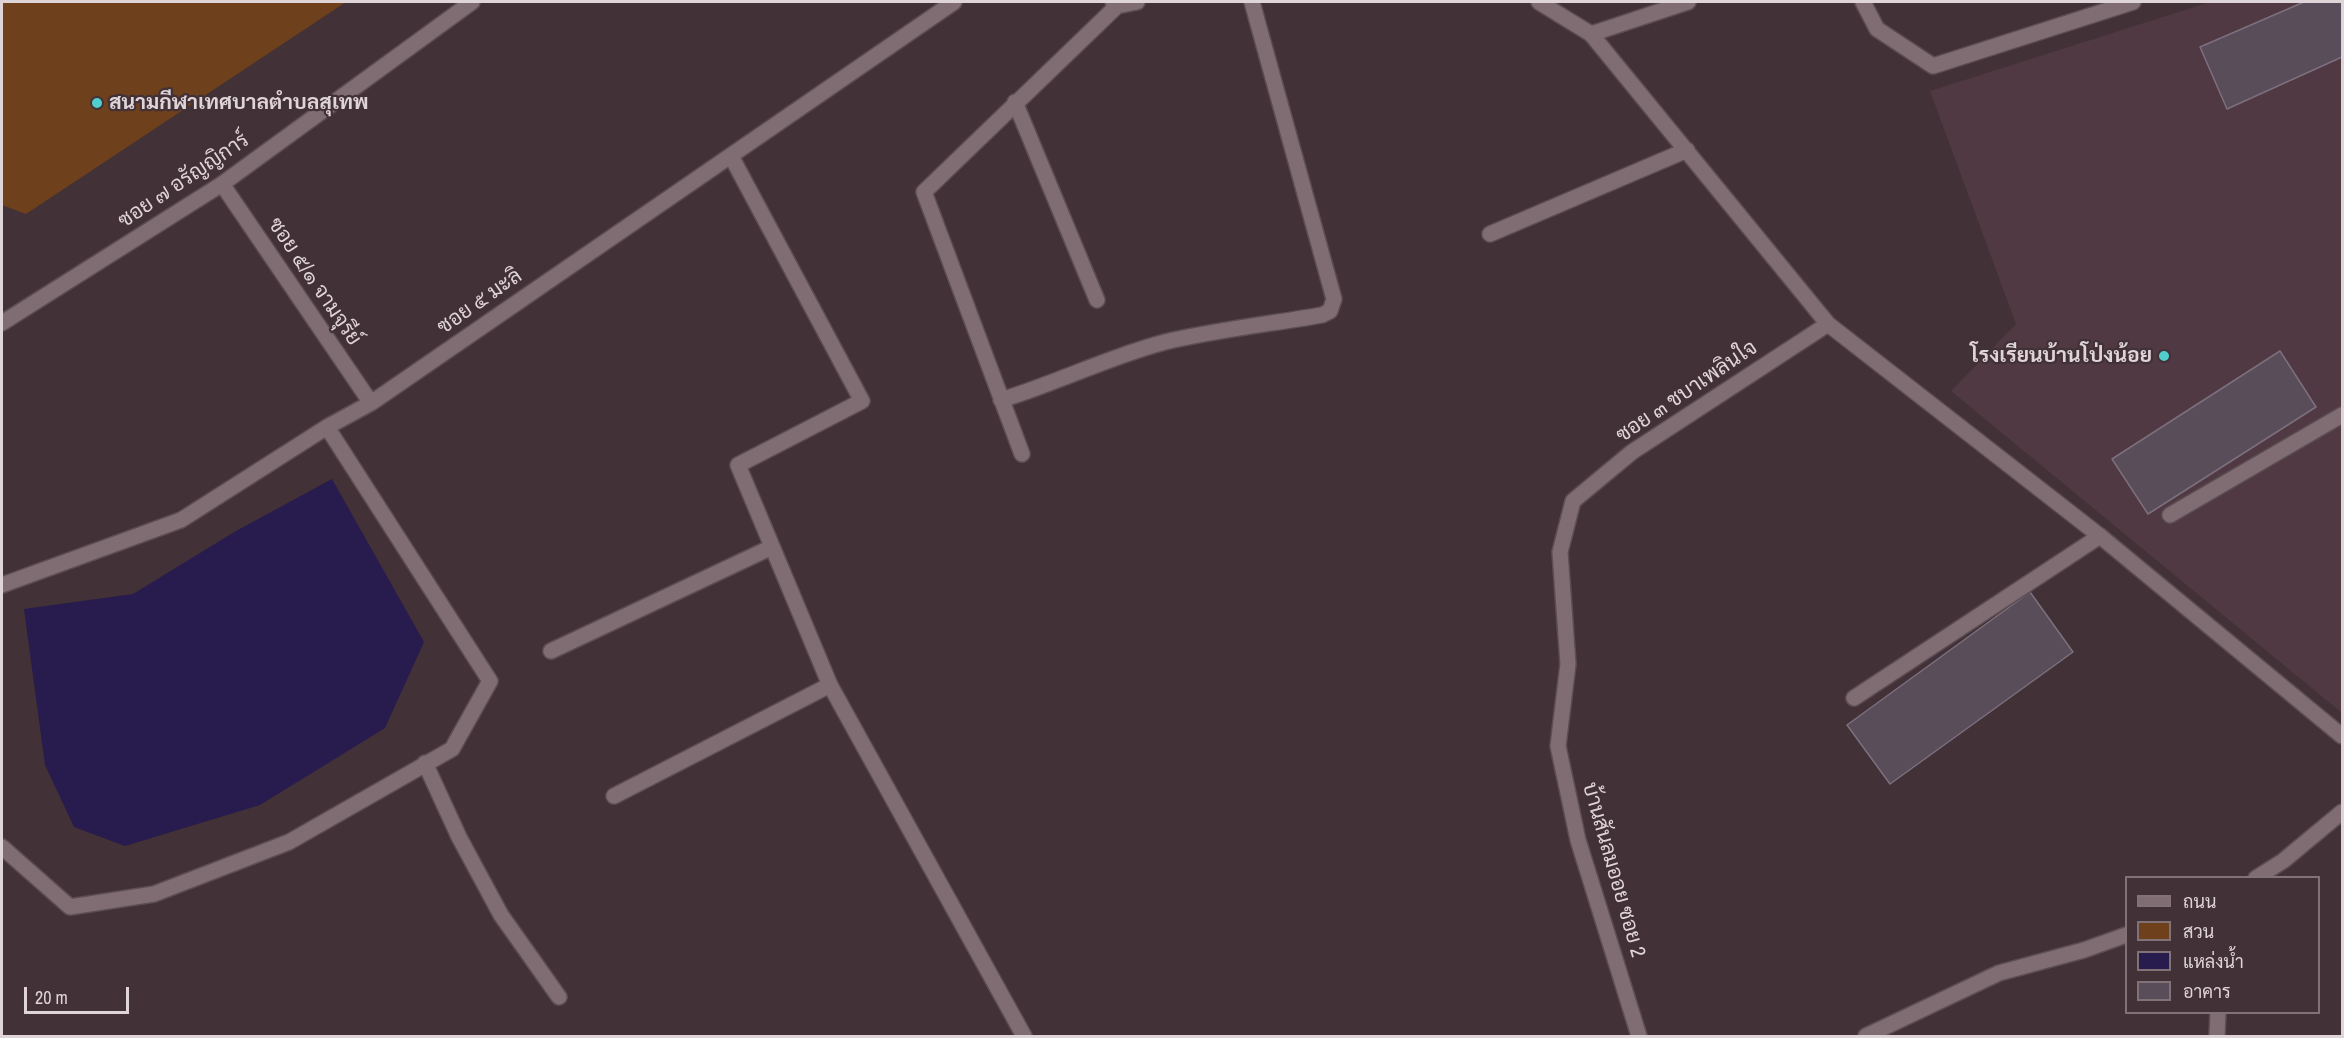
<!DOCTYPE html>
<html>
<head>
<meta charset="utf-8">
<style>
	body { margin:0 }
	#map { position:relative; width:2344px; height:1038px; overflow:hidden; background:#423137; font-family:"Archivo Narrow",Sarabun,sans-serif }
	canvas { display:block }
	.frame { position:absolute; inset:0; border:3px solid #dfd4d8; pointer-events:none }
	.legend { position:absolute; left:2125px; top:876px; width:195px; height:138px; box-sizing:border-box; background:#423137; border:2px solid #817277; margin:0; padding:8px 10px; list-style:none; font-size:18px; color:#dfd4d8 }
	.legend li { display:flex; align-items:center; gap:12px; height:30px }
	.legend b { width:30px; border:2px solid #817277 }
	.scale { position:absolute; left:24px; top:987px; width:105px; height:27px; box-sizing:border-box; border:3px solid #dfd4d8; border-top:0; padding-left:8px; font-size:18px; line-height:21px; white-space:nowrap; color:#dfd4d8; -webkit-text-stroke:4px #423137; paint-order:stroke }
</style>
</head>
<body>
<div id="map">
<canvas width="2344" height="1038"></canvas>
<div class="frame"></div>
<ul class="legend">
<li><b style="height:8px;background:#806d74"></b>ถนน</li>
<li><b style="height:16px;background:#6e401b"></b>สวน</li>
<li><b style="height:16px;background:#281b4e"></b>แหล่งน้ำ</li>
<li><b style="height:16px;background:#594d5a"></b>อาคาร</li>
</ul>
<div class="scale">20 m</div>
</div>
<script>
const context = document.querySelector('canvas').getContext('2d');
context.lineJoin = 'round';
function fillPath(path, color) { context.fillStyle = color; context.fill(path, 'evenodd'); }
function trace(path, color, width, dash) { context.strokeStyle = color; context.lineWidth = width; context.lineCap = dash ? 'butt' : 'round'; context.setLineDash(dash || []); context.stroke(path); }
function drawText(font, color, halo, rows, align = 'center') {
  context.font = font + ' "Archivo Narrow",Sarabun,sans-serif'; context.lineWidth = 4.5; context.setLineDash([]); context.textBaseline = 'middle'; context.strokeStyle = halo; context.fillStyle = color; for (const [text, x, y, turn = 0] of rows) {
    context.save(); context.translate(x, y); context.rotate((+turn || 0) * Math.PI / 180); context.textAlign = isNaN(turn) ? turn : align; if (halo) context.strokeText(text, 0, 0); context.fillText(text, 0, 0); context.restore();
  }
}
const built = new Path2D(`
	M2210,2H2342V713L1951,391L2016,324L1930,91Z`);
const green = new Path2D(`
	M2,2H346L26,214L2,205Z`);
const water = new Path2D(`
	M332,479L424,642L385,728L260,805L125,846L74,827L45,765L24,609L133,594L236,531Z`);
const building = new Path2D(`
	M2304,2H2342V57L2227,109L2200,47Z
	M2280,351L2316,407L2148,514L2112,459Z
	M2030,592L2073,652L1890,784L1847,725Z`);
const lane = new Path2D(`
	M2170,515L2342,415
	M1854,698L2100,536`);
const street = new Path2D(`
	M1113,2L1117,6L1137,2
	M1539,2L1591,34L1828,324L2100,536L2342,736
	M1863,2L1877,29L1933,66L2133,2
	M1591,34L1688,2
	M1015,102L1097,300
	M731,156L862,401L738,465L830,685L1024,1036
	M222,184L371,403
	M1490,234L1687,150
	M2,323L222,184L472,2
	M1001,400C1057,383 1108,357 1165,342C1216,330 1270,324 1322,315L1330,311L1334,299L1252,2
	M1022,454L924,192L1117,6
	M2,585L181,520L327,427L371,403L954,2
	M551,651L772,547
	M425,763L459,837L501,915L559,997
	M614,796L830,685
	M2,847L70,907L154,894L289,842L452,749L490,681L327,427
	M2256,878L2283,861L2342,812
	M1639,1036L1578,840L1558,746L1568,664L1560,552L1573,501L1632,452L1828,324
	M1866,1036L1999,973L2084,950L2126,935
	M2217,1036L2218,1012`);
const markers = [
	[97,103,6,"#52cdce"],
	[2164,356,6,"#52cdce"]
];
const poiNames = [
	["สนามกีฬาเทศบาลตำบลสุเทพ",109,103],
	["โรงเรียนบ้านโป่งน้อย",2152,356,"right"]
];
const streetNames = [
	["ซอย ๗ อรัญญิการ์",184,181,-34],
	["ซอย ๕/๑ จามจุรีย์",314,282,56],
	["ซอย ๕ มะลิ",480,302,-35],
	["ซอย ๓ ชบาเพลินใจ",1687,392,-34],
	["บ้านสันลมออย ซอย 2",1613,870,74]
];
fillPath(built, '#503942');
fillPath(green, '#6e401b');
fillPath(water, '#281b4e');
fillPath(building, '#594d5a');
trace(building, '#7d707e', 1.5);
trace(lane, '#5b4d53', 18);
trace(street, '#5b4d53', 18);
trace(lane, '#806d74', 15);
trace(street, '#806d74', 15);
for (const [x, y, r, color] of markers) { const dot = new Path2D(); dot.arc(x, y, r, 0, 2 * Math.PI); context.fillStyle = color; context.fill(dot); trace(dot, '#423137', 2); }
drawText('bold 21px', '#dfd4d8', '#423137', poiNames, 'left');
drawText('21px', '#dfd4d8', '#423137', streetNames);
</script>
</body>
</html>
